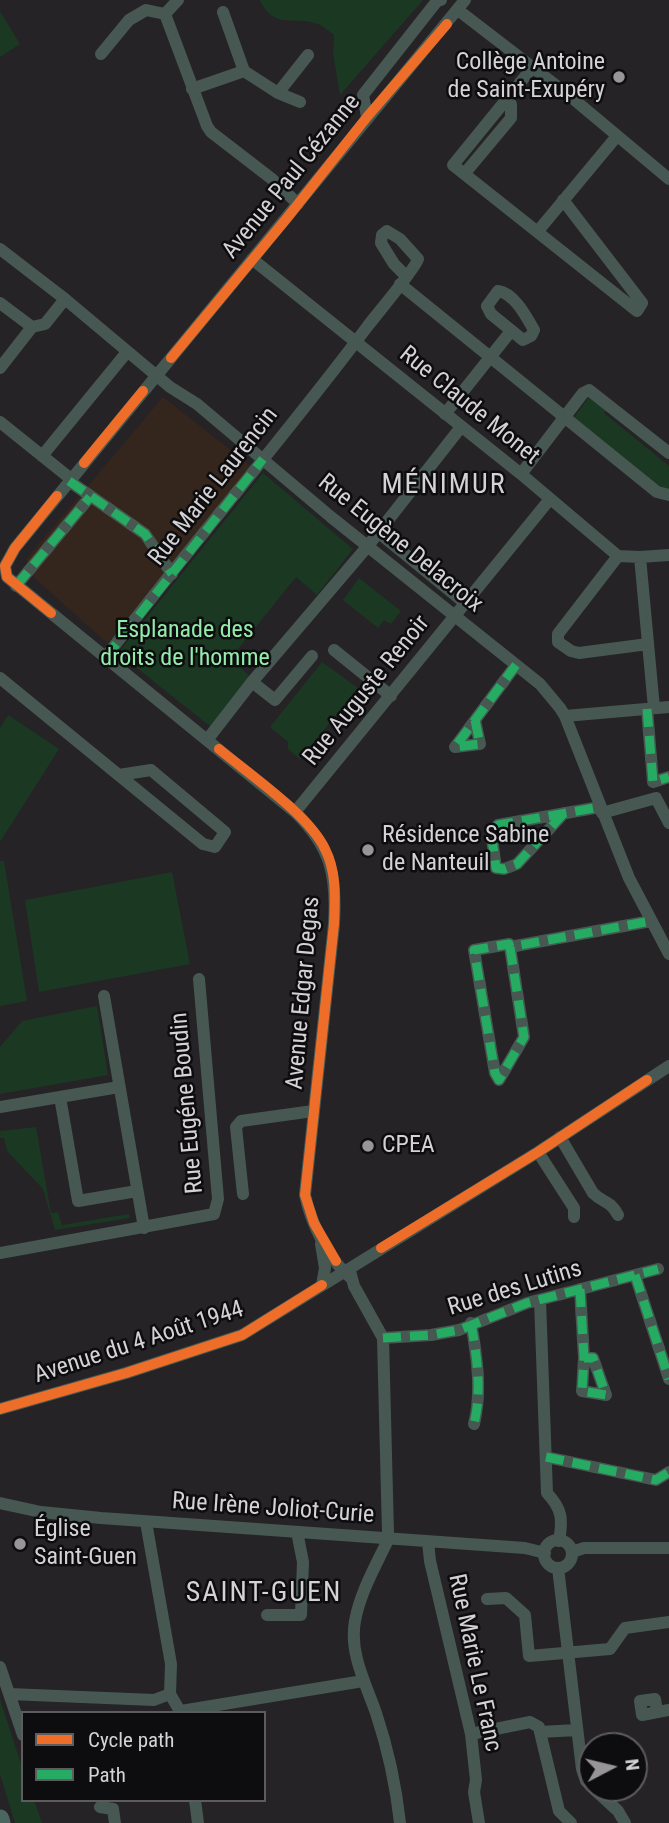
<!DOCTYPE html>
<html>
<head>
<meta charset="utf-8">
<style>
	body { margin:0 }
	#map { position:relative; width:669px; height:1823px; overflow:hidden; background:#252326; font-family:"Roboto Condensed",sans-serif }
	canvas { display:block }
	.legend { position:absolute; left:21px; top:1711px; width:245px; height:91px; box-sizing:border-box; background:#0d0c0e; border:2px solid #5d5b5e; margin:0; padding:9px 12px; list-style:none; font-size:21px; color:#d4d2d5 }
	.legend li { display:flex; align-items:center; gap:14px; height:35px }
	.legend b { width:35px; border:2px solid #5d5b5e }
	.north { position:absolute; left:578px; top:1732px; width:70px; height:70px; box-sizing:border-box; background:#0d0c0e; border:2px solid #5d5b5e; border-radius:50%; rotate:83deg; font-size:19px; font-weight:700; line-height:28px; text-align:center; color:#d4d2d5 }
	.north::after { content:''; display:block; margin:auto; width:24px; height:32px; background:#979598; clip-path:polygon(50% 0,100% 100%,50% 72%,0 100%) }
</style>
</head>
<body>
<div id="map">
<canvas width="669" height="1823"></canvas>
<ul class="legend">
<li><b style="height:9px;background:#ee6e29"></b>Cycle path</li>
<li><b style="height:9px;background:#26ab63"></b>Path</li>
</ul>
<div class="north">N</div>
</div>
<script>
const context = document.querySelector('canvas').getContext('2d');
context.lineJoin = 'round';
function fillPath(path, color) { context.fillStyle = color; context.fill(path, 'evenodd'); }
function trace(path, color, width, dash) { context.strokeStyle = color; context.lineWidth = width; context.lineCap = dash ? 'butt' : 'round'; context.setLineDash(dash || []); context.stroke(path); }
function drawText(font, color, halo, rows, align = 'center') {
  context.font = font + ' "Roboto Condensed",sans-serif'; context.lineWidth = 5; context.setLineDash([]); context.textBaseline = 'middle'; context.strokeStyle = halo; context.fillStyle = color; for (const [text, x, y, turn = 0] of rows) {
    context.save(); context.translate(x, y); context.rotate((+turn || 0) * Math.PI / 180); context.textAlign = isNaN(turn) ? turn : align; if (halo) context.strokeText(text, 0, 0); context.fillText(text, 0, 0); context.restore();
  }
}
const commercial = new Path2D(`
	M163,397L251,466L155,591L107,643L30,574L27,558Z`);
const green = new Path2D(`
	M260,0H423L340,95L333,53L334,35C330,32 324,27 320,25C297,14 274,32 260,0Z
	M0,11L20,44L0,57Z
	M589,397L607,408L604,413L669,466V493H666L572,420Z
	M263,473L353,549L317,595L296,577L230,659L251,677L211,727L118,653Z
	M359,578L401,611L391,624L384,620L378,628L343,600Z
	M322,662L358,688L300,759L288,749V742L270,727Z
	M8,715L59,749L0,842V728Z
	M0,861H4L27,1001L0,1006Z
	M172,872L190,964L39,992L25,900Z
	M97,1006L108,1075L0,1094V1047L22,1021Z
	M36,1127L51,1213L58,1212L62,1225L129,1214L130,1218L55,1230L43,1189L7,1151L4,1138H0V1131Z
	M0,1699L23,1770V1800H34L42,1823H15L0,1774Z`);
const minor = new Path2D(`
	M178,0L165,14L207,126L211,132L272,179L298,204
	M458,10L571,97L669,179
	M223,12L244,71
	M101,54L129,20L146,10L165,14
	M532,68L453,165L637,311L642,303L563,200
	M192,89L244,71L278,93L300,102
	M278,93L308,55
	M367,117L363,95L437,1L441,0
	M465,173L511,118V104L506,100
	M538,231L617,136
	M0,249L65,299L170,387L197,404L331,517L540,684L560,708L565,716L629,878L669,954
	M252,259L521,474L618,556L640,557L669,555
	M400,284L657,492L669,495
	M498,291C514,293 526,316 534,330L531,336L523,340L491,314L487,306Z
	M0,303L32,327
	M32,327L45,324L65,299
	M0,368L32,327
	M445,414L511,331
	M0,422L71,479
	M42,456L127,352
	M521,474L583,393L589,390L669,453
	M69,481L145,534L172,574
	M378,532L465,603
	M618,556L558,634V642L571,651L579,653L648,644
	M640,557L654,708
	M7,577L295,812C331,847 337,875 334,924L305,1195C311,1223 328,1259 350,1277
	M7,577L5,566L15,548L465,0
	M16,586L90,497
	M334,650L391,696
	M105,658C190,546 283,439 367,327C376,315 416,268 418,259L400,239L387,231L382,235L381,243L394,264L406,276
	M0,678L203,844L215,847L225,832L151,770L119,775
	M252,682L275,700L312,656
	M647,709L653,782L669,777
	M565,716L669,707
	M475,720L480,744L455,747L516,665
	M207,740L252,682L367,547L461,427
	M295,812L550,499
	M564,813L517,864L504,869L496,868L491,832L498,825L600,807
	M602,813L656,798L669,823
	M510,947L524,1037L499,1080L495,1073L474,950L509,944L510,947L651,921
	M104,996L144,1228
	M60,1097L78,1201L137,1191
	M0,1107L119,1087
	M560,1137L593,1193C604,1204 609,1199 618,1215
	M538,1152L574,1208V1217
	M243,1194L236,1127L241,1121L313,1111
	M321,1244L325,1268L322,1285
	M0,1253L214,1214L218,1199L199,979
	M350,1271L354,1286L383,1338L388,1533L387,1542C375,1567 360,1593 355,1621C349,1653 366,1684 376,1713C388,1749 396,1786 400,1823
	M635,1275L669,1379
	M580,1289L584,1358L582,1391L606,1395L593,1358H584
	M540,1300L547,1493C562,1509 563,1519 559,1541
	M471,1323C477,1356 482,1392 474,1424
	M383,1338L431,1335L459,1330L527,1303L658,1269
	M0,1409L126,1373L242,1335L538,1152L669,1066
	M546,1457L656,1480L669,1472
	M0,1503L41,1512L101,1518L525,1548L545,1553
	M146,1522L171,1664L170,1694L181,1713
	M544 1554a14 14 0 1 1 28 0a14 14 0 1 1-28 0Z
	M428,1542L430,1561L471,1734L476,1780L474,1792L479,1823
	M572,1552L584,1548H669
	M558,1568L582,1769L586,1781L592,1787
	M487,1599L506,1598L525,1615L529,1656L610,1649L625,1628L669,1622
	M267,1615H301L303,1562L297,1532
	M0,1667L23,1735
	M9,1694L154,1700L170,1694
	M181,1711L363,1681
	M657,1711L655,1699L640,1701L642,1715L669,1710
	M471,1734L530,1722L539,1727L540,1732
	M593,1788L618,1811L625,1823
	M195,1800L198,1823
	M100,1807L113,1809L115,1823
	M571,1823L559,1811L540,1732L577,1730`);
const highway = new Path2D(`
	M0,1819L1,1823`);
const quiet = new Path2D(`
	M69,481L145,534L172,574
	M16,586L90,497
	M105,658L263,459
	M647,709L653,782L669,777
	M475,720L480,744L455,747L516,665
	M564,813L517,864L504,869L496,868L491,832L498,825L600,807
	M510,947L524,1037L499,1080L495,1073L474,950L509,944L510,947L651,921
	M635,1275L669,1379
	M580,1289L584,1358L582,1391L606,1395L593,1358H584
	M471,1323C477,1356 482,1392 474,1424
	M383,1338L431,1335L459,1330L527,1303L658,1269
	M546,1457L656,1480L669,1472`);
const cycleway = new Path2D(`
	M171,358L287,218L367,117L447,24
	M84,463L143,391
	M51,613L7,577L5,566L15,548L57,496
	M219,749C249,774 309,815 325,849C337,872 335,899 334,924L305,1195L314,1223L336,1261
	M381,1248L538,1152L647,1080
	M0,1409L126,1373L242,1335L322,1285`);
const markers = [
	[619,77,7,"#979598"],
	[368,850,7,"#979598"],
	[368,1146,7,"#979598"],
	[20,1544,7,"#979598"]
];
const poiNames = [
	["Collège Antoine",605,63,"right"],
	["de Saint-Exupéry",605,91,"right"],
	["Résidence Sabine",382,836],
	["de Nanteuil",382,864],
	["CPEA",382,1146],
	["Église",34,1530],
	["Saint-Guen",34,1558]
];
const streetNames = [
	["Avenue Paul Cézanne",292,177,-51],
	["Rue Claude Monet",469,406,39],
	["Rue Marie Laurencin",214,487,-52],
	["Rue Eugène Delacroix",400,544,39],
	["Rue Auguste Renoir",367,691,-51],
	["Avenue Edgar Degas",304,993,-85],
	["Rue Eugéne Boudin",188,1103,-95],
	["Rue des Lutins",515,1289,-17],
	["Avenue du 4 Août 1944",139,1343,-18],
	["Rue Irène Joliot-Curie",273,1509,4],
	["Rue Marie Le Franc",474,1663,78]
];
const parkNames = [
	["Esplanade des",185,631],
	["droits de l'homme",185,659]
];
const quarterNames = [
	["MÉNIMUR",444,486],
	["SAINT-GUEN",264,1594]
];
fillPath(commercial, '#34261c');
fillPath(green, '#1b3823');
trace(minor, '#475852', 12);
trace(highway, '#4b665e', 19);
trace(quiet, '#26ab63', 9, [18, 9]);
trace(cycleway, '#ee6e29', 10);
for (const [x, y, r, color] of markers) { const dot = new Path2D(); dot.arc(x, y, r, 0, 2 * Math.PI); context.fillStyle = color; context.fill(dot); trace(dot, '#0d0c0e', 2.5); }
drawText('24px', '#d4d2d5', '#0d0c0e', poiNames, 'left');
drawText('24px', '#d4d2d5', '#0d0c0e', streetNames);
drawText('24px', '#93ecab', '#0d0c0e', parkNames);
context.letterSpacing = '2px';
drawText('28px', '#d4d2d5', '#0d0c0e', quarterNames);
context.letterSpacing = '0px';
</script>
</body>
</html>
